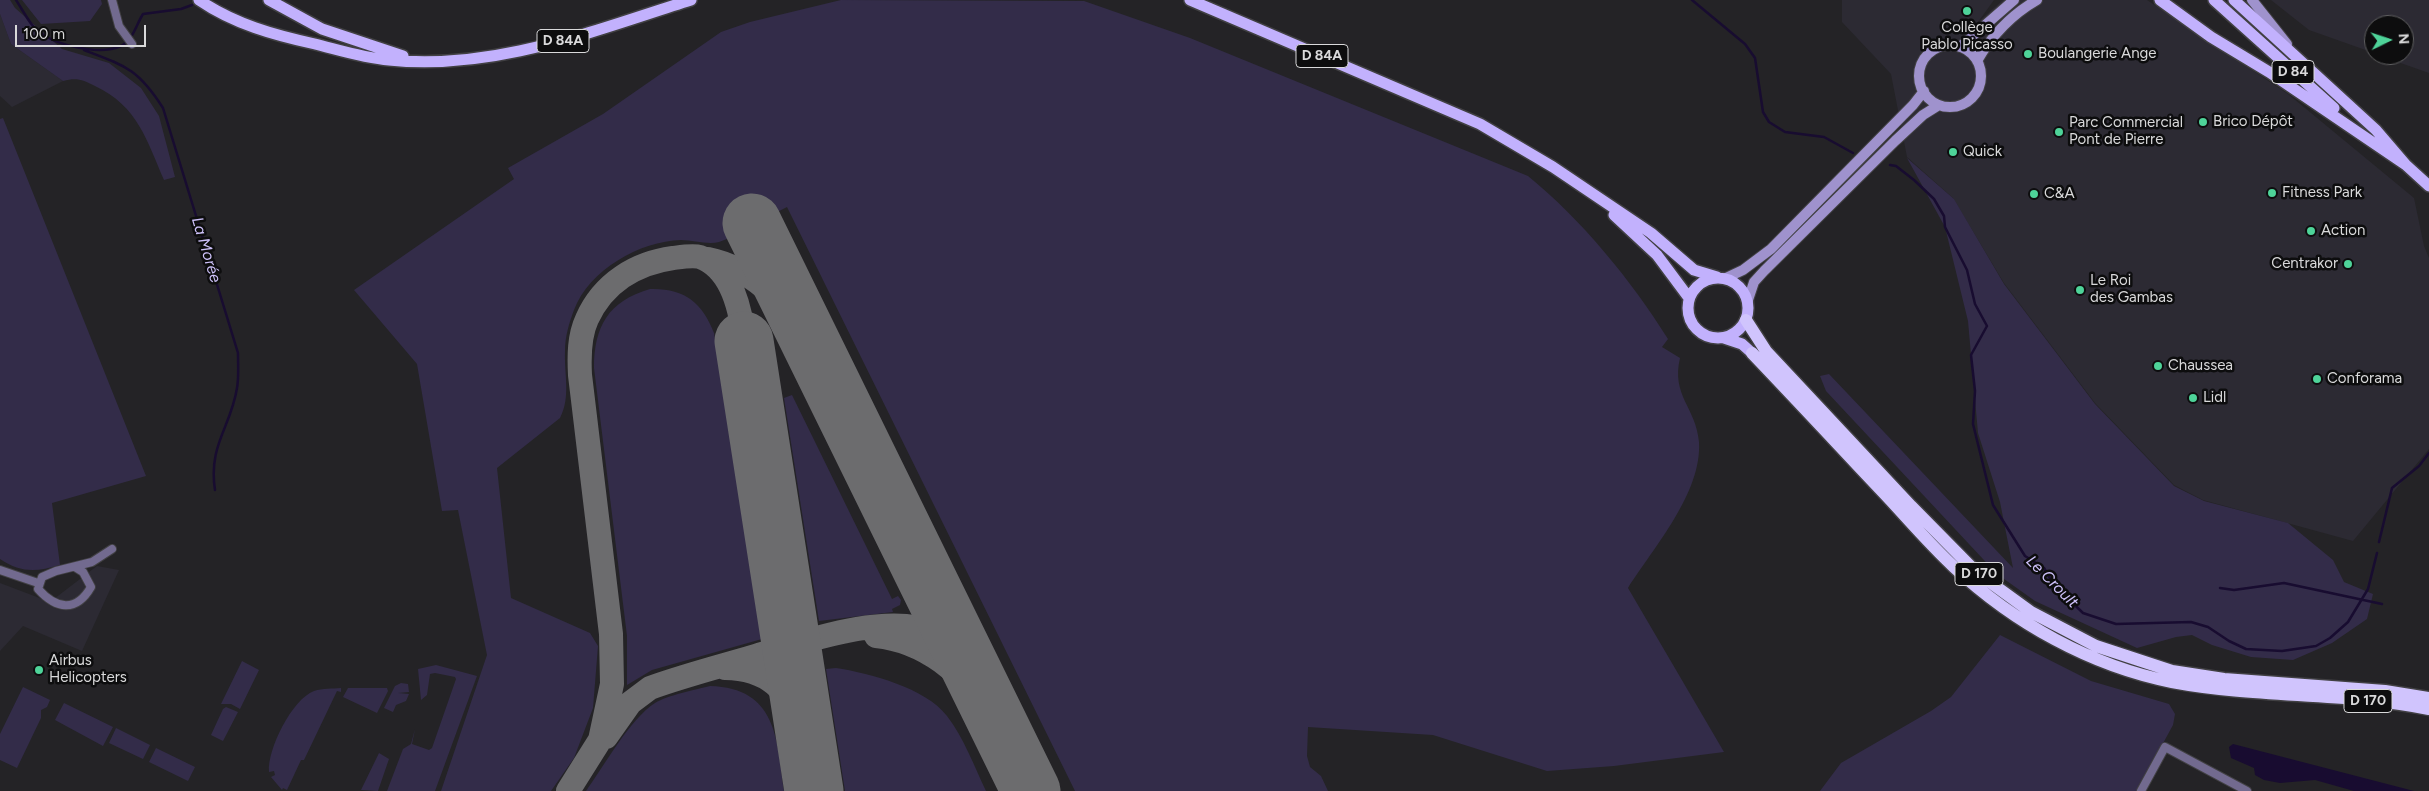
<!DOCTYPE html>
<html>
<head>
<meta charset="utf-8">
<style>
	body { margin:0 }
	#map { position:relative; width:2429px; height:791px; overflow:hidden; background:#242326; font-family:Figtree,sans-serif }
	canvas { display:block }
	.north { position:absolute; left:2364px; top:15px; width:50px; height:50px; box-sizing:border-box; background:#0d0d0e; border:1px solid #5f5f60; border-radius:50%; rotate:86deg; font-size:14px; font-weight:700; line-height:20px; text-align:center; color:#d9d9da }
	.north::after { content:''; display:block; margin:auto; width:18px; height:22px; background:#4ed399; clip-path:polygon(50% 0,100% 100%,50% 72%,0 100%) }
	.scale { position:absolute; left:15px; top:25px; width:131px; height:22px; box-sizing:border-box; border:2px solid #d9d9da; border-top:0; padding-left:6px; font-size:15px; line-height:18px; white-space:nowrap; color:#d9d9da; -webkit-text-stroke:4px #0d0d0e; paint-order:stroke }
</style>
</head>
<body>
<div id="map">
<canvas width="2429" height="791"></canvas>
<div class="north">N</div>
<div class="scale">100 m</div>
</div>
<script>
const context = document.querySelector('canvas').getContext('2d');
context.lineJoin = 'round';
function fillPath(path, color) { context.fillStyle = color; context.fill(path, 'evenodd'); }
function trace(path, color, width, dash) { context.strokeStyle = color; context.lineWidth = width; context.lineCap = dash ? 'butt' : 'round'; context.setLineDash(dash || []); context.stroke(path); }
function drawText(font, color, halo, rows, align = 'center') {
  context.font = font + ' Figtree,sans-serif'; context.lineWidth = 5; context.setLineDash([]); context.textBaseline = 'middle'; context.strokeStyle = halo; context.fillStyle = color; for (const [text, x, y, turn = 0] of rows) {
    context.save(); context.translate(x, y); context.rotate((+turn || 0) * Math.PI / 180); context.textAlign = isNaN(turn) ? turn : align; if (halo) context.strokeText(text, 0, 0); context.fillText(text, 0, 0); context.restore();
  }
}
const built = new Path2D(`
	M1842,0H1994L1978,22L2003,0H2147L2288,94L2414,198L2424,246L2429,258V449L2353,541L2203,500L2174,485L2095,403L2004,283L1953,198L1907,157L1891,74L1842,22Z
	M2271,0H2429V73L2378,55H2404V25H2374V53L2309,30Z
	M0,14L11,44L63,81L12,107L0,96Z
	M97,566L119,570L82,651L23,626L0,651V583L50,602Z`);
const green = new Path2D(`
	M0,0H10L15,8L62,49L109,63L141,88L159,116L175,177L164,180C147,141 138,106 95,86C83,80 77,77 63,81L11,44L0,14Z
	M22,0H101L102,4L90,21L41,24Z
	M841,0L1084,1L1190,38L1528,176C1582,220 1631,280 1668,339L1662,347L1680,358C1671,396 1696,407 1699,442C1702,493 1654,547 1628,588L1724,752L1614,766L1547,771L1433,735L1308,727L1307,756L1310,767L1321,776L1328,791H1075L787,207C765,218 742,234 719,242C708,245 693,240 681,240C640,241 589,270 574,310C569,323 565,337 565,351C564,374 571,397 560,418L497,468L511,598L590,633L598,646L593,708L574,758L551,791H441L487,655L458,510L442,511L417,364L354,290L514,179L508,168L603,114L721,32L750,22Z
	M3,118L146,476L52,503L60,565C36,572 21,573 0,559V119Z
	M1907,158L1954,199L2004,284L2095,404L2174,486L2204,501L2288,523L2333,560L2344,582L2373,594L2367,619L2332,643L2293,660L2251,657L2212,645L2192,635L2176,637L2137,648L2035,601L1997,574L1826,391L1820,376L1829,374L2013,568L2000,502L1978,433L1968,321L1945,227Z
	M650,289C684,288 702,302 714,333L762,639L652,670L627,685V636L594,368C594,327 608,301 650,289Z
	M792,395L892,599L898,596L901,600L900,605L892,609L893,612L819,621L784,398Z
	M2000,635L2091,681L2169,704L2175,714L2173,725L2137,791H1820L1841,763L1931,711L1951,697Z
	M242,661L259,670L240,709L231,704H221Z
	M436,665L477,676L435,791H387L403,749L411,744L415,729L412,744L429,750L432,748L456,679L455,677L435,673L430,674L427,695L421,700L418,669Z
	M836,668C869,673 926,688 947,716C964,738 974,766 986,791H845L826,669Z
	M401,683L408,684L409,692L398,693L409,694L406,701L396,705L393,712L384,708L395,686Z
	M710,686C777,688 777,739 784,791H586C604,766 630,719 655,703C668,695 695,690 710,686Z
	M23,687L50,700L47,707L41,710V718L17,768L0,760V734Z
	M341,688V692L337,691L304,760H301L287,790L283,788L282,790L271,777L275,775L274,771L269,772C267,750 292,699 314,691C323,688 332,689 341,688Z
	M348,688H387L388,691L377,713L343,697Z
	M64,703L113,727L103,746L55,720Z
	M226,707L238,712L223,741L211,735L223,709Z
	M116,728L150,745L143,759L109,743Z
	M156,748L195,767L188,781L149,762Z
	M379,753L389,759L379,788L378,791L361,790Z`);
const water = new Path2D(`
	M2233,744L2414,791H2354L2315,780L2280,783L2264,780L2255,775L2254,768L2231,758L2229,747Z`);
const stream = new Path2D(`
	M16,0C22,9 27,19 33,26C49,45 99,56 121,46C133,40 136,25 143,14L181,9L192,5
	M1692,0L1745,44L1755,58L1763,112L1769,122L1785,132L1824,137L1853,153
	M84,50C126,66 138,69 163,108L238,353C238,365 239,377 237,388C231,427 208,445 215,490
	M1890,165L1896,166L1914,180L1934,199L1944,216L1945,227L1967,270L1975,304L1987,326L1971,355L1975,391L1973,424L1993,505L2025,556L2044,568L2054,585L2083,613L2116,624L2191,622L2208,627L2229,641L2246,649L2282,651L2316,646L2330,638L2348,622L2368,589L2377,553
	M2379,542L2392,488L2419,466L2429,453
	M2220,588L2234,590L2284,583L2382,604`);
const taxiway = new Path2D(`
	M708,259C752,268 781,301 807,335
	M876,636C926,641 962,674 991,711
	M725,668C771,669 785,690 804,727
	M606,737L630,703L650,688C683,676 718,667 752,657C800,643 887,611 935,633C949,640 959,653 968,664
	M568,791L600,740L612,684L611,634L580,375C579,356 579,336 587,319C603,283 636,263 673,258C681,257 693,255 700,257C733,269 741,311 744,341`);
const runway = new Path2D(`
	M752,223L1031,791
	M744,341L814,791`);
const minor = new Path2D(`
	M112,0L119,26L132,44
	M75,567L83,572L91,587C76,613 56,609 38,589L42,577L56,571L92,562L112,549
	M0,570L38,583
	M2141,791L2165,747L2247,791`);
const secondary = new Path2D(`
	M2252,0L2287,44
	M1919 76a31 31 0 1 1 62 0a31 31 0 1 1-62 0Z
	M1960,47L2014,0
	M1977,61C1992,35 2011,15 2037,0
	M1726,278L1743,270L1771,249L1913,105L1924,91
	M1748,300L1754,282L1764,271L1895,141L1923,115L1939,105`);
const primary = new Path2D(`
	M199,0C234,24 274,35 315,44C339,50 364,58 389,60C494,71 592,31 691,0
	M269,0L322,29L403,56
	M1190,0L1480,124L1553,167L1651,233L1694,270L1717,277
	M2160,0L2211,37L2269,72L2406,165
	M2214,0L2334,108
	M2234,0L2376,130L2406,165L2429,186
	M1614,215L1657,255L1689,298
	M1688 308a30 30 0 1 1 60 0a30 30 0 1 1-60 0Z
	M1724,338L1742,344L1752,353`);
const trunk = new Path2D(`
	M1746,320L1766,351L1911,506L1976,572L2031,612L2096,646L2172,671L2224,679L2385,691L2429,698
	M1752,353C1794,397 1837,443 1879,488C1904,514 1927,542 1954,567C2014,623 2091,666 2172,682C2257,698 2345,692 2429,709`);
const markers = [
	[1967,11,5,"#4ed399"],
	[2028,54,5,"#4ed399"],
	[2203,122,5,"#4ed399"],
	[2059,132,5,"#4ed399"],
	[1953,152,5,"#4ed399"],
	[2272,193,5,"#4ed399"],
	[2034,194,5,"#4ed399"],
	[2311,231,5,"#4ed399"],
	[2348,264,5,"#4ed399"],
	[2080,290,5,"#4ed399"],
	[2158,366,5,"#4ed399"],
	[2317,379,5,"#4ed399"],
	[2193,398,5,"#4ed399"],
	[39,670,5,"#4ed399"]
];
const shields = [
	[563,41,52],
	[1322,56,52],
	[2293,72,42],
	[1979,574,48],
	[2368,701,48]
];
const shieldNames = [
	["D 84A",563,41],
	["D 84A",1322,56],
	["D 84",2293,72],
	["D 170",1979,574],
	["D 170",2368,701]
];
const poiNames = [
	["Collège",1967,28,"center"],
	["Pablo Picasso",1967,45,"center"],
	["Boulangerie Ange",2038,54],
	["Brico Dépôt",2213,122],
	["Parc Commercial",2069,123],
	["Pont de Pierre",2069,140],
	["Quick",1963,152],
	["Fitness Park",2282,193],
	["C&A",2044,194],
	["Action",2321,231],
	["Centrakor",2338,264,"right"],
	["Le Roi",2090,281],
	["des Gambas",2090,298],
	["Chaussea",2168,366],
	["Conforama",2327,379],
	["Lidl",2203,398],
	["Airbus",49,661],
	["Helicopters",49,678]
];
const waterNames = [
	["La Morée",206,250,73],
	["Le Croult",2052,582,45]
];
fillPath(built, '#2c2a33');
fillPath(green, '#332c49');
fillPath(water, '#180c30');
trace(stream, '#180c30', 2.5);
trace(taxiway, '#6c6c6e', 24);
trace(runway, '#6c6c6e', 59);
trace(minor, '#414043', 10);
trace(secondary, '#414043', 12);
trace(primary, '#414043', 14);
trace(trunk, '#414043', 15);
trace(minor, '#726a8f', 8);
trace(secondary, '#9f92cd', 10);
trace(primary, '#c2b1fd', 11);
trace(trunk, '#d0c4fd', 12);
for (const [x, y, r, color] of markers) { const dot = new Path2D(); dot.arc(x, y, r, 0, 2 * Math.PI); context.fillStyle = color; context.fill(dot); trace(dot, '#0d0d0e', 2); }
for (const [x, y, w] of shields) { const box = new Path2D(); box.roundRect(x - w / 2, y - 11.5, w, 23, 4); context.fillStyle = '#0d0d0e'; context.fill(box); trace(box, '#d9d9da', 1); }
drawText('bold 14px', '#d9d9da', null, shieldNames);
drawText('15px', '#d9d9da', '#0d0d0e', poiNames, 'left');
drawText('italic 16px', '#cdc1f9', '#0d0d0e', waterNames);
</script>
</body>
</html>
